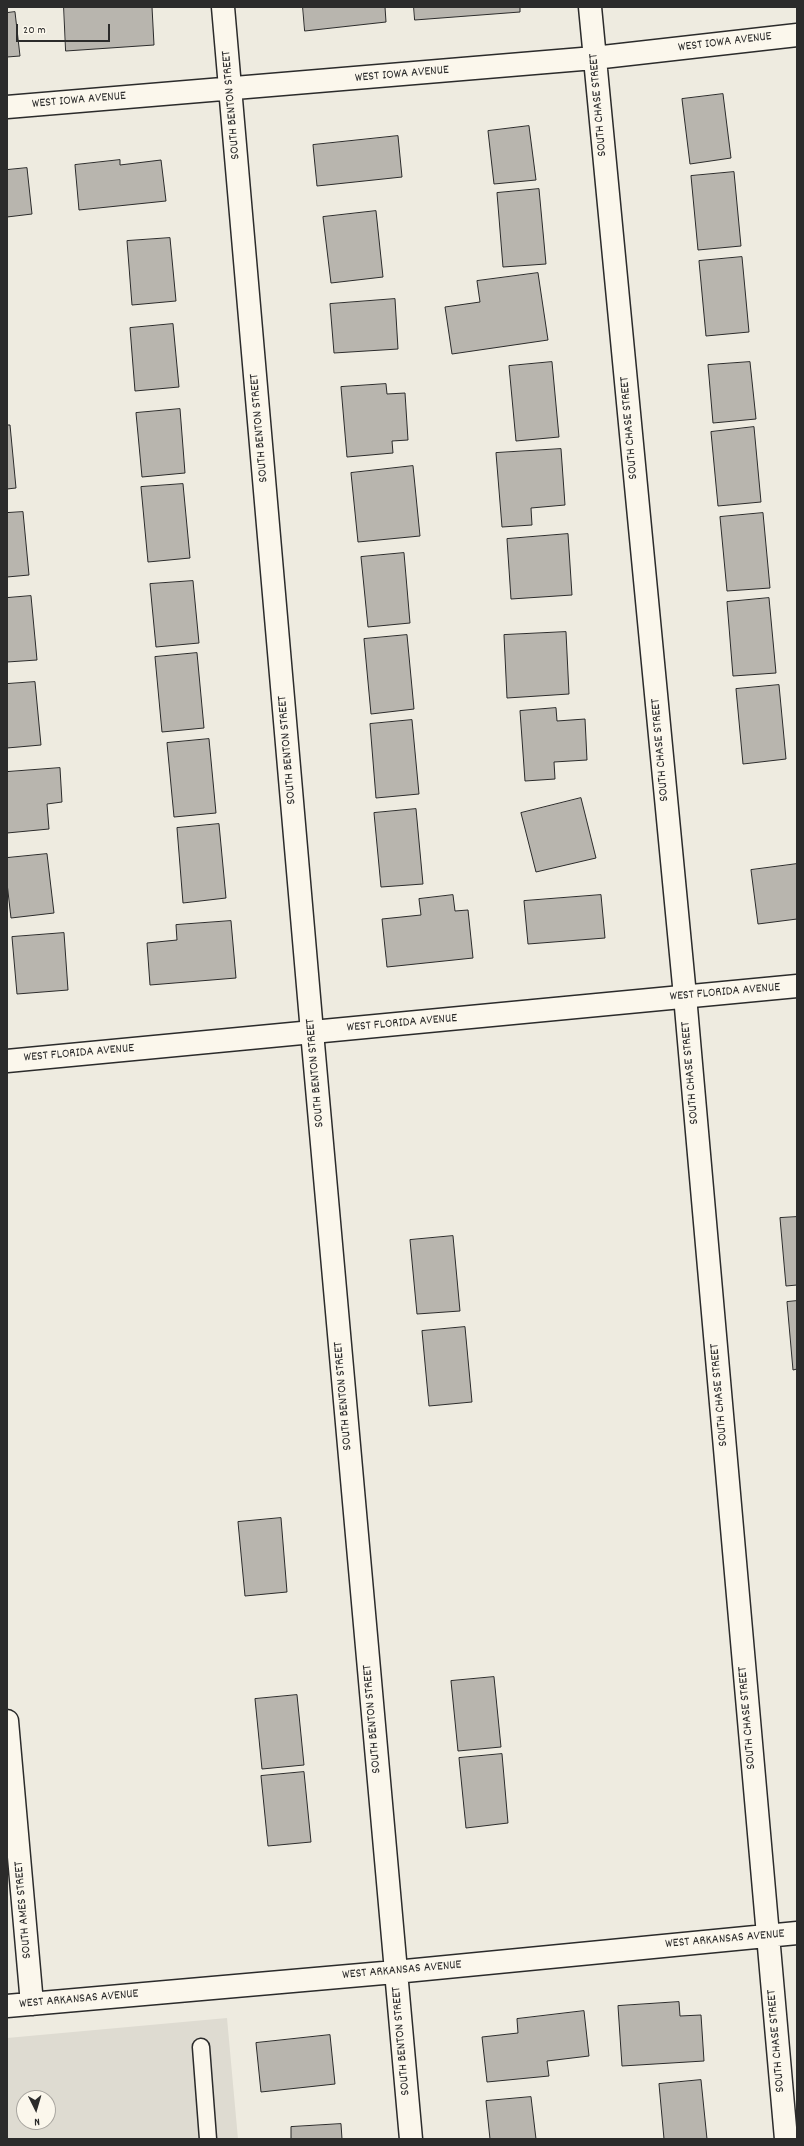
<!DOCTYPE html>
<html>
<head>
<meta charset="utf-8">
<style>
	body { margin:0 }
	#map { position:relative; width:804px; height:2146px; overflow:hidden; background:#eeebe0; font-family:Dekko,sans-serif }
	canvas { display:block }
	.frame { position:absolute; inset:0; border:8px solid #2b2b2b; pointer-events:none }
	.north { position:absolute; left:16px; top:2090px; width:40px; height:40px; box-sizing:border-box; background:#fbf7ec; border:1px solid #a8a59f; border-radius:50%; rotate:175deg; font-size:11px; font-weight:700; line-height:16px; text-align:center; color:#2b2b2b }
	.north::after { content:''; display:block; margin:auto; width:14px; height:18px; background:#2b2b2b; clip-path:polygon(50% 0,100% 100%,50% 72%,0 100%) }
	.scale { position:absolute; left:16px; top:24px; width:94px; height:18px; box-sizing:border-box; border:2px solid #2b2b2b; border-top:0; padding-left:5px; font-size:12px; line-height:14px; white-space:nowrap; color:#2b2b2b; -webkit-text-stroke:3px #fbf7ec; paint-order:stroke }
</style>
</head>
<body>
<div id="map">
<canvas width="804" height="2146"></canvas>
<div class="frame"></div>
<div class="north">N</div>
<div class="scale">20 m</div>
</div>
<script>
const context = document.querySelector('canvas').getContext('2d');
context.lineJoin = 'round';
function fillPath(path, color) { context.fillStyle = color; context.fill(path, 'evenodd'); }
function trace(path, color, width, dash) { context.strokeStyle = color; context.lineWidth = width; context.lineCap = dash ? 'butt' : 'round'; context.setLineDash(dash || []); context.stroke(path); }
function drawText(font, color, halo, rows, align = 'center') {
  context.font = font + ' Dekko,sans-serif'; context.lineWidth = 3; context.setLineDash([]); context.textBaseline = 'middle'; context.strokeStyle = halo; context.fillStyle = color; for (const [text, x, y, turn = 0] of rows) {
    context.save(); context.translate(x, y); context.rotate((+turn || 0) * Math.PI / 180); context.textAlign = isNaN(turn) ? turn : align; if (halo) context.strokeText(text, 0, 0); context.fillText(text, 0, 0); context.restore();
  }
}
const built = new Path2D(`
	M227,2018L238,2139H7V2038ZM24,2098H48V2122H24Z`);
const building = new Path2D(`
	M64,7H152L154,45L66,51Z
	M303,7H385L386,22L305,31Z
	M414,7H520V12L415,20Z
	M15,12L20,56L7,57V13Z
	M723,94L731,158L690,164L682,99Z
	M529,126L536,180L494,184L488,131Z
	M398,136L402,177L317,186L313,145Z
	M120,160V165L161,160L166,201L79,210L75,165Z
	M27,168L32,214L7,217V170Z
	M734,172L741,246L698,250L691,176Z
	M539,189L546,264L503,267L497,193Z
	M376,211L383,277L331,283L323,217Z
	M170,238L176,301L132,305L127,241Z
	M742,257L749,332L706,336L699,261Z
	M538,273L548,340L452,354L445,307L480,302L477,281Z
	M395,299L398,349L334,353L330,304Z
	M173,324L179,387L135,391L130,328Z
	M552,362L559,437L516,441L509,366Z
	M750,362L756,419L713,423L708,365Z
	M386,384L387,394L405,393L408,440L392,441L393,453L347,457L341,387Z
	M180,409L185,473L142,477L136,413Z
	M7,425H10L16,488L7,489Z
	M754,427L761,502L718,506L711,432Z
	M561,449L565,505L531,508L532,525L502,527L496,453Z
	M413,466L420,536L358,542L351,473Z
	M183,484L190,558L148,562L141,487Z
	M23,512L29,575L7,577V513Z
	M763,513L770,588L727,591L720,517Z
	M568,534L572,595L511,599L507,539Z
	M404,553L410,623L368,627L361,557Z
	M193,581L199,643L156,647L150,584Z
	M31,596L37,660L7,662V598Z
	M769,598L776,673L733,676L727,602Z
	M566,632L569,694L507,698L504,635Z
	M407,635L414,709L371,714L364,639Z
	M197,653L204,728L162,732L155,657Z
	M35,682L41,745L7,748V684Z
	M779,685L786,759L743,764L736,689Z
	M556,708L557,721L585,719L587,760L554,762L555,779L525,781L520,711Z
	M412,720L419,794L376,798L370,724Z
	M209,739L216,813L174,817L167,743Z
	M60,768L62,802L47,804L49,829L7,833V772Z
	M581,798L596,858L536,872L521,813Z
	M416,809L423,884L381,887L374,813Z
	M219,824L226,898L183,903L177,828Z
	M47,854L54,913L11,918L7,883V858Z
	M797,864V919L758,924L751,870Z
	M453,895L455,911L468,910L473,958L387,967L382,919L421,915L419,899Z
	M601,895L605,938L528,944L524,901Z
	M231,921L236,978L150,985L147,943L177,940L176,925Z
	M64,933L68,990L17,994L12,937Z
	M797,1217V1285L786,1286L780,1218Z
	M453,1236L460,1311L417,1314L410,1240Z
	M797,1301V1369L793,1370L787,1302Z
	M465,1327L472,1402L429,1406L422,1331Z
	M281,1518L287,1592L245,1596L238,1522Z
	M494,1677L501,1747L458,1751L451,1681Z
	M297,1695L304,1765L262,1769L255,1699Z
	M502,1754L508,1823L466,1828L459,1758Z
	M304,1772L311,1842L268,1846L261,1776Z
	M679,2002L680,2016L701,2015L704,2061L622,2066L618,2006Z
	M584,2011L589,2056L547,2061L549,2076L487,2082L482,2037L518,2033L517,2019Z
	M330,2035L335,2084L261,2092L256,2043Z
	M701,2080L707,2139H664L659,2084Z
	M531,2097L536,2139H490L486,2101Z
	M341,2124L342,2139H291V2127Z`);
const lane = new Path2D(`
	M201,2047L208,2139`);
const street = new Path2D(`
	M223,7L312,1032L411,2139
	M590,7L685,996L786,2139
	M7,107L594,58L797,35
	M7,1721L32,2004
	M7,2006L395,1972L797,1933`);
const secondary = new Path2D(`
	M7,1061L797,986`);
const streetNames = [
	["WEST IOWA AVENUE",725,43,-7],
	["WEST IOWA AVENUE",402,75,-5],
	["WEST IOWA AVENUE",79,101,-5],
	["SOUTH BENTON STREET",232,105,-95],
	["SOUTH CHASE STREET",599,105,-95],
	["SOUTH BENTON STREET",260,428,-95],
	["SOUTH CHASE STREET",630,428,-95],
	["SOUTH BENTON STREET",288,750,-95],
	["SOUTH CHASE STREET",661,750,-95],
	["WEST FLORIDA AVENUE",725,993,-5],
	["WEST FLORIDA AVENUE",402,1024,-5],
	["WEST FLORIDA AVENUE",79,1054,-5],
	["SOUTH BENTON STREET",316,1073,-95],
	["SOUTH CHASE STREET",691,1073,-95],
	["SOUTH CHASE STREET",720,1395,-95],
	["SOUTH BENTON STREET",344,1396,-95],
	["SOUTH CHASE STREET",748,1718,-95],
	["SOUTH BENTON STREET",373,1719,-95],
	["SOUTH AMES STREET",24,1910,-95],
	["WEST ARKANSAS AVENUE",725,1940,-5],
	["WEST ARKANSAS AVENUE",402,1971,-5],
	["WEST ARKANSAS AVENUE",79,2000,-5],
	["SOUTH BENTON STREET",402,2041,-95],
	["SOUTH CHASE STREET",777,2041,-95]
];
fillPath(built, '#dedbd1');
fillPath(building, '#b8b5ae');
trace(building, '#2b2b2b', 1);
trace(lane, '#2b2b2b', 19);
trace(street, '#2b2b2b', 25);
trace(secondary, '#2b2b2b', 25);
trace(lane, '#fbf7ec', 16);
trace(street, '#fbf7ec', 22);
trace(secondary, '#fbf7ec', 22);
drawText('13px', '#2b2b2b', '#fbf7ec', streetNames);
</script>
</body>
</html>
